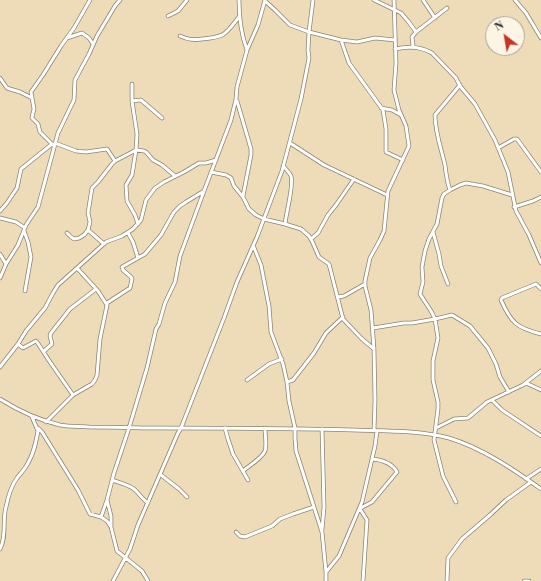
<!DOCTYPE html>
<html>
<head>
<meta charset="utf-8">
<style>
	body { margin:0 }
	#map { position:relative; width:541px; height:581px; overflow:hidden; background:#eedcb9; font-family:"Libre Bodoni",serif }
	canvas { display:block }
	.north { position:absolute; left:485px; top:16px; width:40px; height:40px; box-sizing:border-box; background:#fcf5e5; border:1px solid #a8a49b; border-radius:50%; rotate:329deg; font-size:11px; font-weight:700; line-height:16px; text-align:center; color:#2b2b2b }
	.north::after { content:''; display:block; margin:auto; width:14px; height:18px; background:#c8321e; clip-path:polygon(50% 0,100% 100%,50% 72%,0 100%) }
</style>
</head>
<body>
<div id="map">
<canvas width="541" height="581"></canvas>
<div class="north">N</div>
</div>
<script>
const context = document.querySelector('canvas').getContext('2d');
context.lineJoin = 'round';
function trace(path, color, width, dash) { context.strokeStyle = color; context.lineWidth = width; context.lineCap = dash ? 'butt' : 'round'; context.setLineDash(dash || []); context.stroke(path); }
const street = new Path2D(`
	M239,0C239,18 241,34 247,50L258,25L265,0
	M374,0L401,13L408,21L416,32
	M423,0L435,18
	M515,0L526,13L541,38
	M265,1L275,10L290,25L309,32L341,40L357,42L375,38L395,40
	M168,16L178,11L187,0
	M180,36C189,40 193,40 202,39C225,37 225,35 239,17
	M67,38L82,33L89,38L93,44
	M341,40L349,63L383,110L386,129V152L403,160
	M413,46L412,37L416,32L447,8
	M395,49C408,46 420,46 432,53L456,78L460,86L475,104L495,140L508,172L516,211L529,235L541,263
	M0,78L7,88L10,89L20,92L32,98
	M132,84V101L137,134L136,150L132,175L126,185L127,201L135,215L138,224
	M132,101L141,100L162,118
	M237,101L251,149V155L243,196
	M381,108L392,110L401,115
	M55,143L76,151L86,152L107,149L115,161
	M290,143L324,165L387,195
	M54,146L40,132L38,124L32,118V117L34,109L31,92L43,75L61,46L74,28L90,0
	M498,148L514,139H517L541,172
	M283,166C286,169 289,172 291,176C294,186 286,213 285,224
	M211,172L226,175L231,178L234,186L243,197L249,209L256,215L264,219L285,224L301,229L309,236L312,241L319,257L329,264L343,319L362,339L374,349
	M450,190C447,182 446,174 445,165C441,148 435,132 435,115L460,85
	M514,207L533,201L541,197
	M0,211L7,203L17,188L21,169L52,144
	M0,218L16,222L25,228
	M88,230L104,244
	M24,231L28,242L31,257L25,291
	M433,232L439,254L441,266L448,284
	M67,233L71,237L74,239L79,238L84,235L88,230L90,222L88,213L92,188L98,182L112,164L115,161L136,150L144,151L146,152L153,160L162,165L175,176
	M128,233L133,242L138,258
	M311,239L318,233L328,215L336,205L354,179
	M253,245L261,265L269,306L271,332L283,364L287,382L289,401L295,428V438L296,451L322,532L326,572V581
	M0,254L6,264
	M77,268L98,291L107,305
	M0,278L6,264L18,245L26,225L38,207L58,133L74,100L75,80L89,54L97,36L115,6L120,0
	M541,289L536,284L502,298L501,300C511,323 517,328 541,334
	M338,297L344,296L365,284
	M373,328L404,323H412L435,319L452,315L470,326L488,348L496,364L500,377L509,392
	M18,344L23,348L36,341L37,342L50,362L73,395
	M44,351L52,344L50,336L51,333L70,309L96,289
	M0,367L18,344L26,331L45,308L53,293L58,285L106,242L122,236L133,229L141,220L146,200L155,188L164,182L184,172L199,163H206L216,160
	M247,380L269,364L282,359
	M287,382L293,380L314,353L326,333L343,317
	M526,383L541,390
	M0,399C19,411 38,420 60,425C70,427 81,426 90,427C112,427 135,428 157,428C222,428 287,428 353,430C384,431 419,430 449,438C482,448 513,469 541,489
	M492,400L502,410L541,436
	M46,422L73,395L92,384L95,380L97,375L100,339L107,305V303L130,288L132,279L131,277L123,270L122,267L145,254L161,235L174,212L180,206L186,202L204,191
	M38,428L42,432L78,490L90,514L101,517L107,521L111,527L117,551L142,571L148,581
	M225,428L228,439L233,454L248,480
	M436,428L454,419L468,418L487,402L523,385L541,371
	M322,429L324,507L322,530
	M374,431L375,400L374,349L371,310L365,286V281L370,258L380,240L384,231L388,191L409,146L406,126L399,110L394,90L396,63L394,0
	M243,471C249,466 262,458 265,451C267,445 265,435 265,428
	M161,475L179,489L187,497
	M526,479L541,469
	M112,480C118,482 129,485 134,489C139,493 142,499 148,503
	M107,500L111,516V526
	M456,502L443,476L434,440L438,409V402L433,380V361L438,338L435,319L431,311L420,294L423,282L422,267L425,251L429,239L437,224L442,198L444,194L450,190L460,185L466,183L483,186L512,195
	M359,509L372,502L397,472C392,463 383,460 372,459
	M360,509L367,520L363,581
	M101,517L107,500L114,473L129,428L147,368L156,329L159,324L165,303L175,282L180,256L204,191L231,120L236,99L237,87L247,50
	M236,532L240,536L245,537L272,526L280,519L293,514L314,507
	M0,549C7,536 2,521 6,507C8,497 11,486 17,478C21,473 25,469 28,463C34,453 36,442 38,431L32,417
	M326,572L339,556L362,502L375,446L377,431
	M113,581L130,549L138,525L178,433L181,428L224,318L237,282L257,237L282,171L301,99L309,58L308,50L309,32L313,0
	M447,581L448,558L462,539L490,515L506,500L531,482
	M524,581H529`);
trace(street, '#8c8472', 4.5);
trace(street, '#fff', 3);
</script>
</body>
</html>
